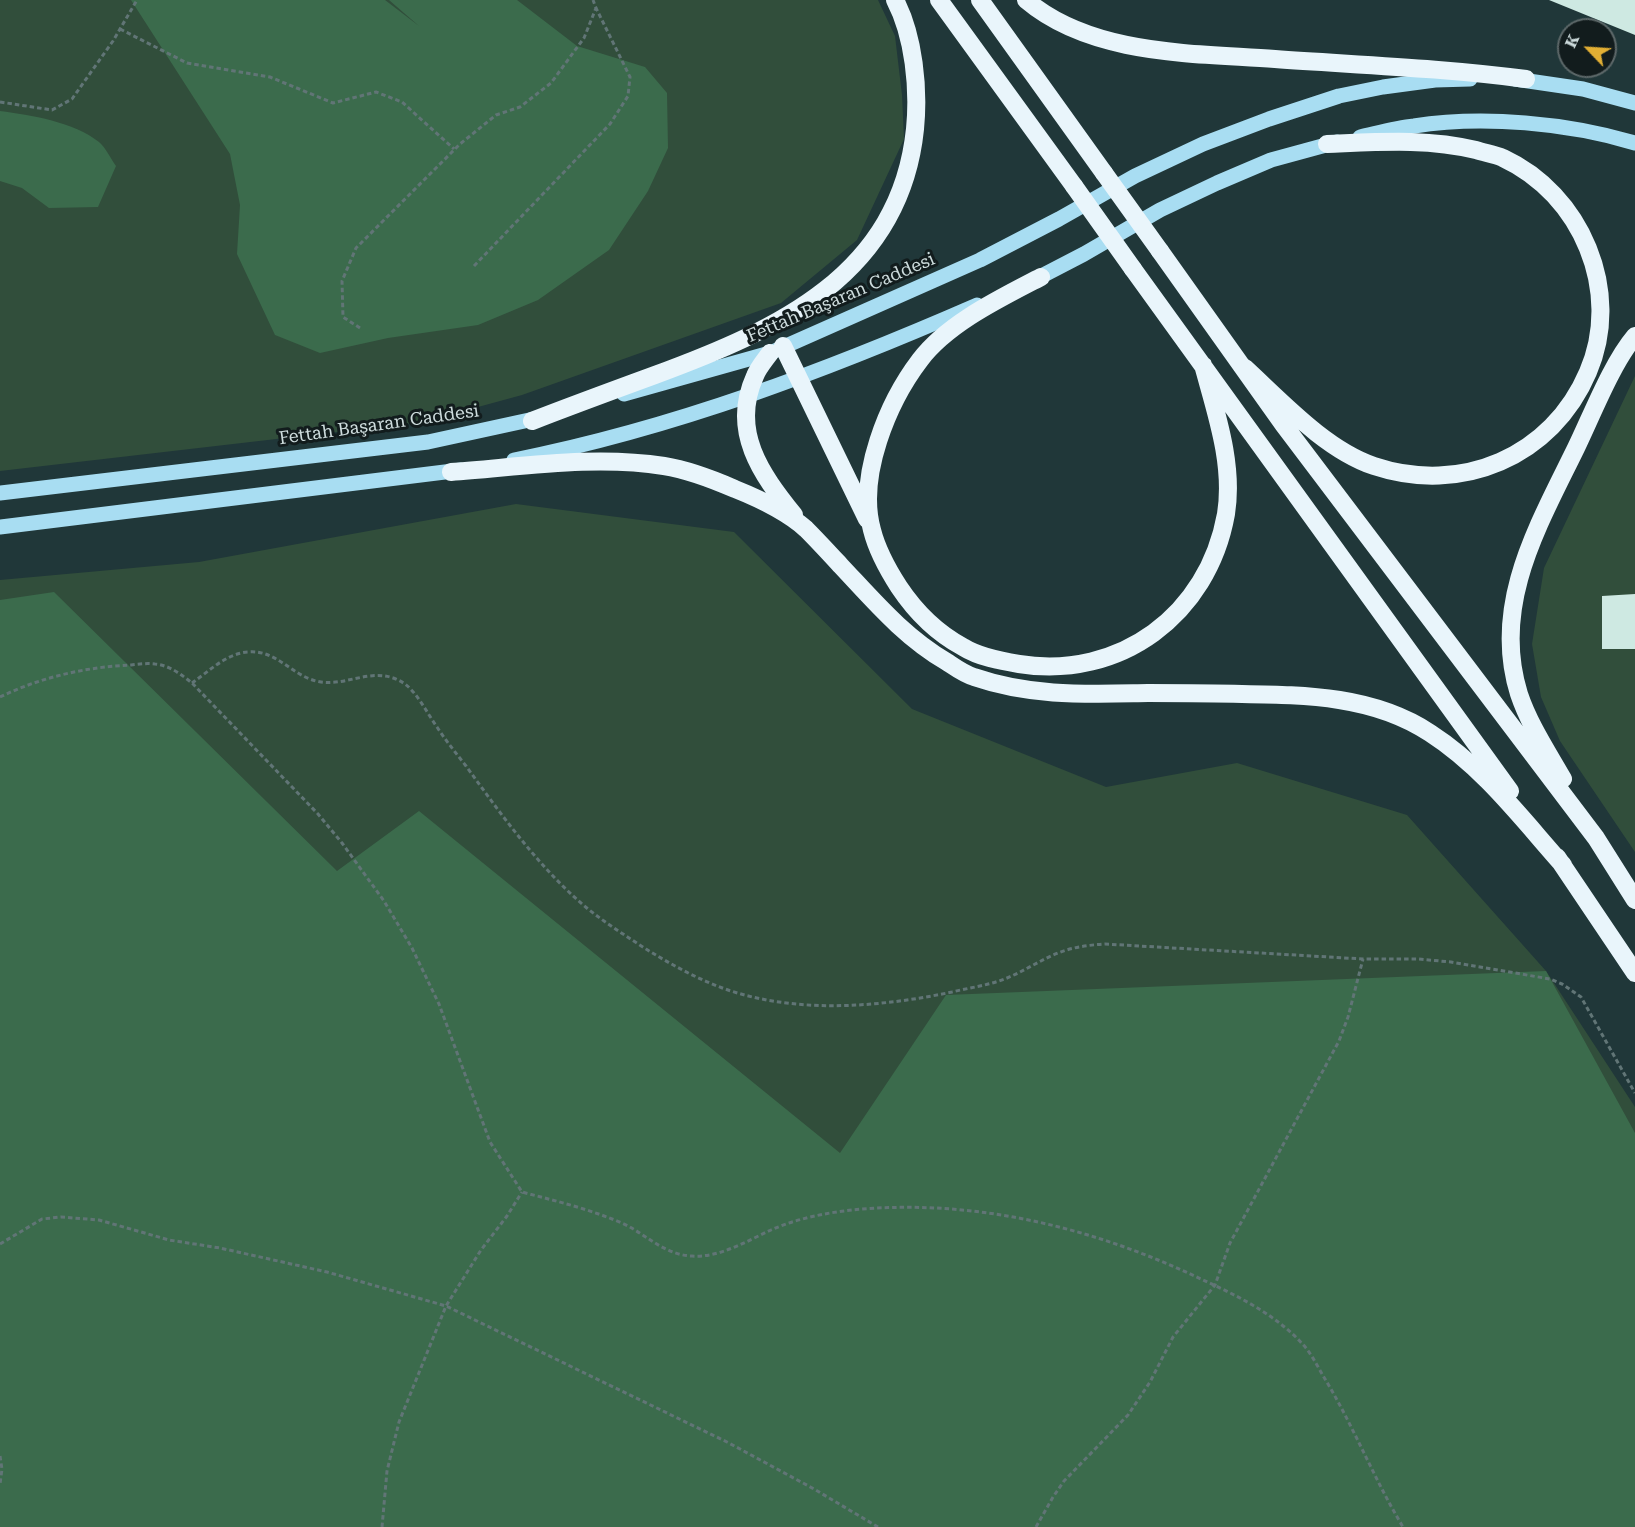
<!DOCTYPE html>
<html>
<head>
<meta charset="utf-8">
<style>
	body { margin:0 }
	#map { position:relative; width:1635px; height:1527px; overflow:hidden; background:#203739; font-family:"Roboto Serif",serif }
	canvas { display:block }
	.north { position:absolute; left:1557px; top:18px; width:60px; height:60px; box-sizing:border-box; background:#121c1d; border:2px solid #5d6869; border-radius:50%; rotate:295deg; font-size:16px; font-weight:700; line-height:24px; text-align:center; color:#cddbdc }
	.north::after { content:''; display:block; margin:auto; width:21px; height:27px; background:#e2af34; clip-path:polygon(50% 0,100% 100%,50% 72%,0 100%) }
</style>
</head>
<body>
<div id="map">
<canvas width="1635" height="1527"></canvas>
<div class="north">K</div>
</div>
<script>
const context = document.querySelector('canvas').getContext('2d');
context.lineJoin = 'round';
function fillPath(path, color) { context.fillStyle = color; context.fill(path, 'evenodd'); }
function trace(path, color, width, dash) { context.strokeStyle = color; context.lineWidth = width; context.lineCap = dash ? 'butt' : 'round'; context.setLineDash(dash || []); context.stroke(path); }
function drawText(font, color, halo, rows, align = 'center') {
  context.font = font + ' "Roboto Serif",serif'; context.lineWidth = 6; context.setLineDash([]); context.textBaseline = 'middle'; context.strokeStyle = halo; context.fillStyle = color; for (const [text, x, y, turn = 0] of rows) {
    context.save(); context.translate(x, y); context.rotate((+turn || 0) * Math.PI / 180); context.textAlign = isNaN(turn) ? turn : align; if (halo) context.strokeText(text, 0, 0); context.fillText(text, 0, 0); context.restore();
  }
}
const green = new Path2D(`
	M0,0H878L895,36L902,95L904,139L857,240L781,303L522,395L423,422L0,471Z
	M1635,376V852L1560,741L1541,697L1532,644L1544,568Z
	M516,504L734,532L912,709L1106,787L1237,763L1407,815L1546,971L1635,1107V1527H0V580L199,562Z`);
const forest = new Path2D(`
	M131,0H385L419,26L389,0H517L577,46L645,67L667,93L668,148L648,191L609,250L538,300L478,325L388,338L320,353L275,335L237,254L240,205L230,154Z
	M0,111C31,115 74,122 99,142C106,148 111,159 116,166L98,207L49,208L22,188L0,181Z
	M54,592L337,871L419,811L840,1153L946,995L1546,971L1635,1133V1527H0V600Z`);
const building = new Path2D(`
	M1549,0H1635V35Z
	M1635,594V649H1602V596Z`);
const path = new Path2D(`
	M120,29L187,63L270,77L333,103L376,92L402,102L454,149
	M0,102L52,110L72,99L113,41L137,0
	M474,266L610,124L628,96L630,77L596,8
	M360,328L343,317L342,281L356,248L460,144L496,115L520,107L551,83L584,38L596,8L593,0
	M192,683C208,672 227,653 248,652C277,649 293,678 321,682C350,686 376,664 405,684C418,694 427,713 437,727C446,741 456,753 466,766C503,817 540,869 588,909C607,924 626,936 646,949C672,965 699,980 728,990C799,1014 880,1007 952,992C968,988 984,986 999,981C1020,974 1038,961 1058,953C1073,947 1089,945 1105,944L1363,959H1418L1451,962L1550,979L1562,984L1581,997L1635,1093
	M0,697C41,677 86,667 131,665C139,664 147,663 155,664C169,665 182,675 192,683L318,814L342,843L384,901L412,948L439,1004L490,1142L522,1192C556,1201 589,1209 622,1223C646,1234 664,1255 692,1256C719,1258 747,1241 771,1230C796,1219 824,1213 852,1210C973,1198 1092,1227 1201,1279C1238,1296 1279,1316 1306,1348C1313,1357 1319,1369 1325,1379C1354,1427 1374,1479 1403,1527
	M0,1244L42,1219L61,1217L99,1220L169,1240L220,1248L327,1272L446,1306L727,1442L814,1489L878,1527
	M0,1456L2,1469L0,1484
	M382,1527L387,1471L399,1422L446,1306L481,1250L507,1216L522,1192
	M1036,1527L1053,1497L1064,1481L1128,1415L1150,1382L1173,1337L1215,1285L1230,1243L1339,1041L1348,1017L1363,959`);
const primary = new Path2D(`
	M1515,79L1583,89L1635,103
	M1360,137C1378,133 1396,128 1414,126C1483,115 1568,123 1635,143
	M1032,281L1084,254L1160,210L1217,183L1271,160L1337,142
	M624,394L770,353L980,260L1059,219L1135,176L1203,144L1269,119L1339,96L1383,87L1435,80L1470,79
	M514,460C675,428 828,370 977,305
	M0,493L428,442L543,417
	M0,527L461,470`);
const highway = new Path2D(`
	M939,0L1074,186
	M980,0L1104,173
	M1026,0C1092,56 1194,53 1275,59C1359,65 1443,68 1526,79
	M1160,251L1283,424L1596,838L1635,900
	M1133,269L1510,791
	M1041,277C1001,298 948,323 920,360C888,402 857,476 872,530C877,550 888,570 899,587C915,611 937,633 963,647C979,657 1000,661 1019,664C1120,680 1208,615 1226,514C1234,464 1216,413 1203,365
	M783,346L867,519
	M770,353C765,360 758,368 755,376C730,431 761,474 794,515
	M1245,368C1282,402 1326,450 1374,466C1461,495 1552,457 1588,372C1623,291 1581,194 1503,158C1495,154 1485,153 1476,150C1427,138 1378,142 1327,144
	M532,421C573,405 614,390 655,375C777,330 900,275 915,129C919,89 914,36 895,0
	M451,472C521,467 594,455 664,466C689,470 712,479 735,489C760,499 786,511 806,529C818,541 829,553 841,566C874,601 904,637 947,662C956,668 964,674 974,677C1032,697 1088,694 1148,693C1179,693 1211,693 1242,694C1307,695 1374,696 1430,733C1483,767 1522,819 1563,865
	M1563,779C1547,751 1529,724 1519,694C1491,605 1538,526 1576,448C1592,415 1612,363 1635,336
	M1557,857L1635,973`);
const highwayBridge = new Path2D(`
	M1104,173L1160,251
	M1074,186L1133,269`);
const streetNames = [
	["Fettah Başaran Caddesi",841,298,-23],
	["Fettah Başaran Caddesi",379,425,-8]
];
fillPath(green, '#314e3b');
fillPath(forest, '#3b6b4c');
fillPath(building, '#cee9e2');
trace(path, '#617576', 3, [4.5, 3]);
trace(primary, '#a8ddf2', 15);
trace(highway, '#e9f5fb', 18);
trace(highwayBridge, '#e9f5fb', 18);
drawText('18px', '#cddbdc', '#121c1d', streetNames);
</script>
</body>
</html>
